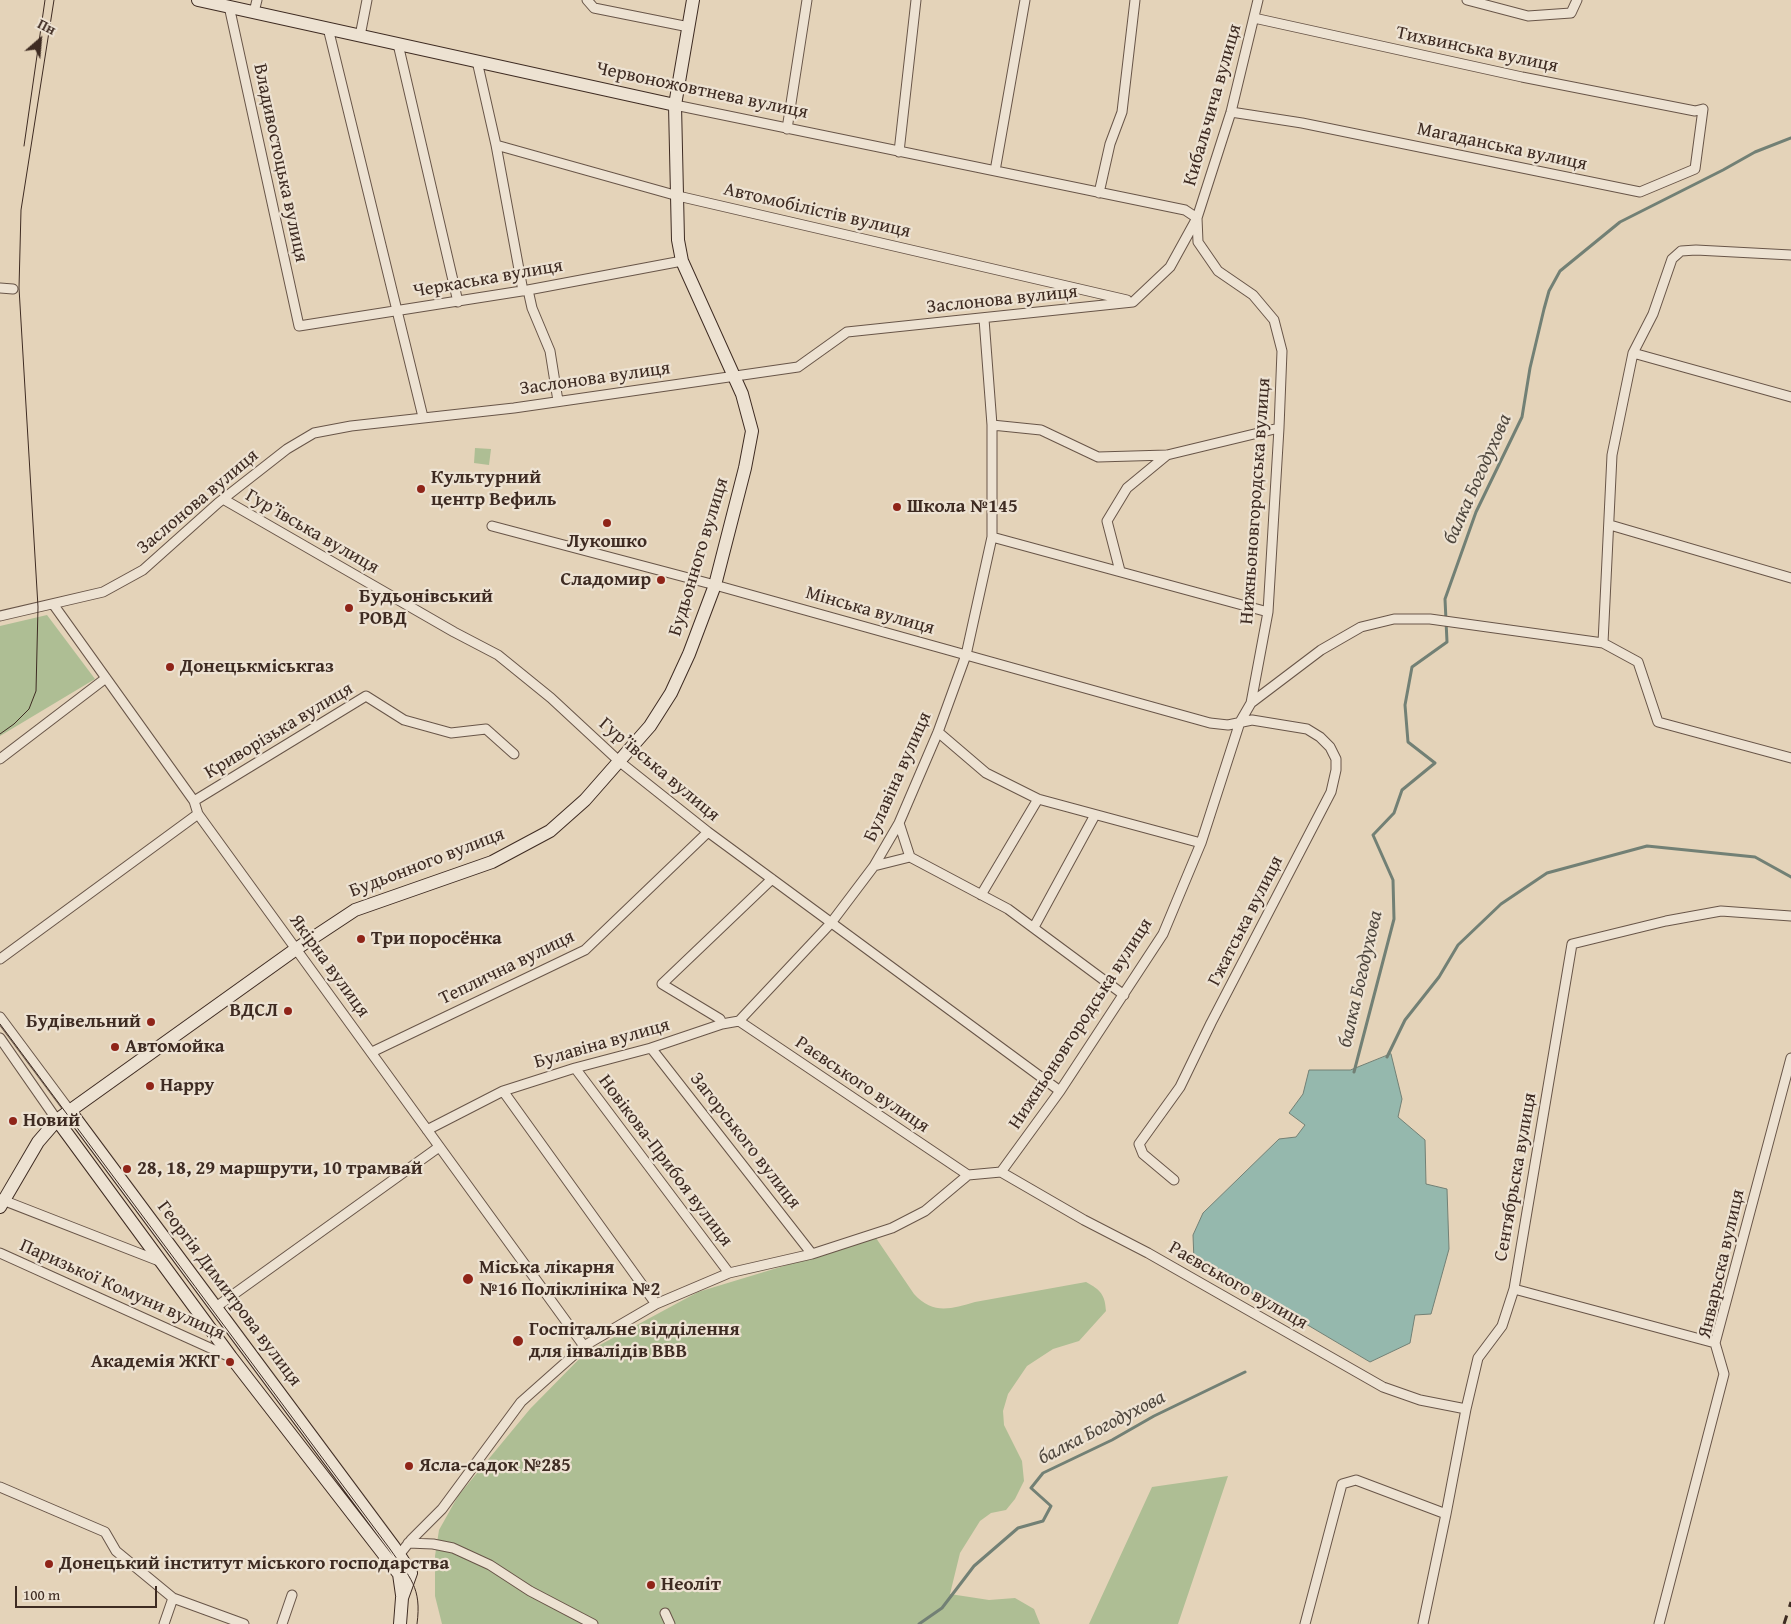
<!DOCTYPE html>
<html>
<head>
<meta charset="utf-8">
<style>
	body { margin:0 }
	#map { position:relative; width:1791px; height:1624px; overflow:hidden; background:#e4d3b9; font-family:"Gentium Book Plus",serif }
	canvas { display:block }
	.north { position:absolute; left:15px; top:15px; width:50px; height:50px; -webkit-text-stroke:4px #ede2d2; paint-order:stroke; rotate:27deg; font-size:14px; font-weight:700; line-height:20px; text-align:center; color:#3e2b22 }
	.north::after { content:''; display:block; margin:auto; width:18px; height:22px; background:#3e2b22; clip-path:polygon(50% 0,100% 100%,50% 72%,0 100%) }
	.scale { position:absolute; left:15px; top:1586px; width:142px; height:22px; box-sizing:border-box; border:2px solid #3e2b22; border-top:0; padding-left:6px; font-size:15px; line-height:18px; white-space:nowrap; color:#3e2b22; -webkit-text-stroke:4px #ede2d2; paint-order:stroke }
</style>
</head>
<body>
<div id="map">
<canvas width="1791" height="1624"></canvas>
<div class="north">Пн</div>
<div class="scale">100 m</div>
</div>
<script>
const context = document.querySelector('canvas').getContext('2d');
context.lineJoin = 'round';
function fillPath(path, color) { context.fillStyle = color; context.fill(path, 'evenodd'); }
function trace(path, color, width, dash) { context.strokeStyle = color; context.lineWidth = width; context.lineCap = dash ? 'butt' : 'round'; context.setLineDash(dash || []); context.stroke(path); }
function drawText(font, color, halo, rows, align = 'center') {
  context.font = font + ' "Gentium Book Plus",serif'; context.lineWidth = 4.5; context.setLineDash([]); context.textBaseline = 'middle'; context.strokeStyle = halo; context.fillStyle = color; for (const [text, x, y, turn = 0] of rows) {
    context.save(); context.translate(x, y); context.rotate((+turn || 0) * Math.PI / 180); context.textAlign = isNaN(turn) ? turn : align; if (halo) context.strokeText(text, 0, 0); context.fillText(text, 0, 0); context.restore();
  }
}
const green = new Path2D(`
	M475,448L491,449L489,465L474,463Z
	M47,615L95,679L0,736V626Z
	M876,1238L914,1294C933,1315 951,1309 975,1302L1086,1282C1101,1290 1105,1295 1106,1311L1079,1341L1053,1349L1027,1366L1008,1394L1003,1411L1004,1425L1022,1461L1024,1481L1015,1499L1006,1510L991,1513L980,1521L960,1553L950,1594L989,1600L1015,1598L1034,1609L1040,1624H442L435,1596V1556L439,1530L458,1496L530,1409L585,1353L698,1292Z
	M1228,1476L1178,1624H1089L1152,1487Z`);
const water = new Path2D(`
	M1391,1054L1402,1099L1398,1117L1425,1140L1426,1184L1447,1189L1449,1249L1431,1314L1415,1315L1410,1343L1370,1362L1279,1308L1194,1261L1193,1235L1203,1213L1279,1139L1296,1137L1305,1125L1289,1113L1303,1094L1309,1070H1350Z`);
const stream = new Path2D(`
	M1387,1057L1405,1020L1439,977L1458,945L1501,904L1547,873L1647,846L1755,857L1791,877
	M1354,1072L1394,919L1393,880L1373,835L1394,813L1402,790L1435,763L1408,742L1405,705L1412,667L1447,642L1445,599L1476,512L1522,417L1530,368L1544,309L1549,291L1560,271L1620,222L1723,170L1755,152L1791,138
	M919,1624L942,1608L974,1566L1018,1528L1043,1521L1051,1506L1031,1488L1043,1473L1112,1440L1154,1416L1245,1372`);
const street = new Path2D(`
	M587,0L594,8L689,27
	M1467,0L1528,16L1571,13L1577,0
	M229,6L299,326L528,290L682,261
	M254,12L257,0
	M328,28L423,417
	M360,36L367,0
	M398,44L458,302
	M477,61L496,145L523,291
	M675,105L1185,210L1197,218
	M1231,112L1302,123L1640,192L1695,169L1703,109L1695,111L1522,77L1254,18
	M787,129L807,0
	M496,145L678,196L1127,300
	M899,152L916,0
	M995,171L1025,0
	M1099,193L1110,144L1122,112L1135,0
	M0,288L13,289
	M528,290L532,308L550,351L558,401
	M1633,353L1791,397
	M992,425L1041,430L1098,457L1167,455L1279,428
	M223,499L454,632L498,655L551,698L620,762L708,832L1060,1091
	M1610,525L1791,578
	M492,526L715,585L1210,723L1228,725L1252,720L1307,729L1320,737L1330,747L1336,759V770L1331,792L1211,1023L1180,1087L1139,1144L1143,1154L1174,1180
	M992,537L1268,612
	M1120,571L1107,521L1127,488L1167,455
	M53,604L194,801L198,814L584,1346
	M0,616L103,592L143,570L218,503L287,449L314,433L351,426L514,408L798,367L847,332L1133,302L1170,267L1197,218L1231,112L1258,0
	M1603,643L1612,455L1633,353L1653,314L1672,259L1681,251L1696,250L1791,255
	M1251,703L1321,650L1361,627L1394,619H1430L1603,643L1638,662L1658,722L1791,758
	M938,732L986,773L1038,799L1201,843
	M0,759L106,678
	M194,801L366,696L404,720L451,733L486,729L514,754
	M899,823L910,857
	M874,866L910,857L1008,909L1124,995
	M981,895L1038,799
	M1034,927L1095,815
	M0,959L198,814
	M0,1017L70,1111
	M739,1021L968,1175
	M722,1024L720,1019L662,984L772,879
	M0,1038L57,1120
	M651,1048L812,1254
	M372,1052L585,950L708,832
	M575,1068L729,1273
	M503,1091L656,1304
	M427,1130L503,1091L575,1068L651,1048L722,1024L739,1021L831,923L874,866L899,823L938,732L966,655L992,537V425L984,319
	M1001,1172L1060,1091L1163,934L1201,843L1240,722L1251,703L1268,612L1279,428L1282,351L1274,320L1253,295L1218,271L1198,242L1197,218
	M1001,1172L1084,1220L1148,1253L1383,1387L1420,1400L1466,1409
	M0,1199L159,1261
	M0,1253L230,1357
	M1514,1289L1715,1343
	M216,1307L439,1147
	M0,1487L105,1532L116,1551L173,1598L164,1624
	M408,1543L433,1544L453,1548L490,1565L530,1591L593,1624
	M399,1555L411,1540L442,1509L521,1402L584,1346L656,1304L729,1273L812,1254L892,1228L925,1211L968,1175L1001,1172
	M173,1598L244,1624
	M665,1613L670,1624
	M282,1624L292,1595
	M1305,1624L1342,1484L1356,1480L1446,1514
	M1423,1624L1446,1514L1466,1409L1478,1358L1502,1326L1514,1289L1572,944L1666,921L1721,911L1791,916
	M1659,1624L1724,1374L1715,1343L1791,1058`);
const secondary = new Path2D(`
	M198,0L675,105
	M70,1111L394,1547L411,1573L402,1598L400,1624
	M57,1120L231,1357L399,1574L402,1595
	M0,1207L38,1142L57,1120L296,949L355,910L492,862L550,831L585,800L650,726L671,693L689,654L715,585L745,468L752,431L742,394L682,261L678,240L675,105L693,0`);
const tram = new Path2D(`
	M24,146L45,0
	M0,734L14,724L29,709L36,691L38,607L19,288L21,210L54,0
	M0,1024L390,1549C410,1578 422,1587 417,1624`);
const rail = new Path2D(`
	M1784,1624L1791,1602`);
const markers = [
	[421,489,5,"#8f2418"],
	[897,507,5,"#8f2418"],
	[607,523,5,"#8f2418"],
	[661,580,5,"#8f2418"],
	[349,608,5,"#8f2418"],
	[170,667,5,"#8f2418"],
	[361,939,5,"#8f2418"],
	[288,1011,5,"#8f2418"],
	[151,1022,5,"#8f2418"],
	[115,1047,5,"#8f2418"],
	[150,1086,5,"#8f2418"],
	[13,1121,5,"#8f2418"],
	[127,1169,5,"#8f2418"],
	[468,1279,6,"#8f2418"],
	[518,1341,6,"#8f2418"],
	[230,1362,5,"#8f2418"],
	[409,1466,5,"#8f2418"],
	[49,1564,5,"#8f2418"],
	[651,1585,5,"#8f2418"]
];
const streetNames = [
	["Тихвинська вулиця",1477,50,12],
	["Червоножовтнева вулиця",702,91,12],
	["Кибальчича вулиця",1213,105,-74],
	["Магаданська вулиця",1502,147,12],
	["Владивостоцька вулиця",280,163,78],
	["Автомобілістів вулиця",817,211,13],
	["Черкаська вулиця",488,279,-10],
	["Заслонова вулиця",1002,300,-6],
	["Заслонова вулиця",595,379,-8],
	["Нижньоновгородська вулиця",1256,501,-86],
	["Заслонова вулиця",198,502,-40],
	["Гур’ївська вулиця",312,532,30],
	["Будьонного вулиця",699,557,-73],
	["Мінська вулиця",870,611,16],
	["Криворізька вулиця",279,731,-31],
	["Гур’ївська вулиця",659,770,40],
	["Булавіна вулиця",898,777,-66],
	["Будьонного вулиця",427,863,-21],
	["Гжатська вулиця",1246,921,-63],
	["Якірна вулиця",329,966,54],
	["Теплична вулиця",507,968,-26],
	["Нижньоновгородська вулиця",1081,1024,-57],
	["Булавіна вулиця",602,1044,-16],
	["Раєвського вулиця",862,1085,34],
	["Загорського вулиця",745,1141,52],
	["Новікова-Прибоя вулиця",665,1161,53],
	["Сентябрьска вулиця",1516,1177,-80],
	["Январьска вулиця",1722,1264,-77],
	["Раєвського вулиця",1238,1286,30],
	["Паризької Комуни вулиця",122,1290,24],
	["Георгія Димитрова вулиця",229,1294,53]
];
const poiNames = [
	["Культурний",431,478],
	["центр Вефиль",431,500],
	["Школа №145",907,507],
	["Лукошко",607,542,"center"],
	["Сладомир",651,580,"right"],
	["Будьонівський",359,597],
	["РОВД",359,619],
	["Донецькміськгаз",180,667],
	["Три поросёнка",371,939],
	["ВДСЛ",278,1011,"right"],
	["Будівельний",141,1022,"right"],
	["Автомойка",125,1047],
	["Happy",160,1086],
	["Новий",23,1121],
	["28, 18, 29 маршрути, 10 трамвай",137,1169],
	["Міська лікарня",479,1268],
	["№16 Поліклініка №2",479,1290],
	["Госпітальне відділення",529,1330],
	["для інвалідів ВВВ",529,1352],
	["Академія ЖКГ",220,1362,"right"],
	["Ясла-садок №285",419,1466],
	["Донецький інститут міського господарства",59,1564],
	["Неоліт",661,1585]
];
const waterNames = [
	["балка Богодухова",1478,479,-66],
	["балка Богодухова",1361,979,-77],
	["балка Богодухова",1102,1428,-27]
];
fillPath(green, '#aebe94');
fillPath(water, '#95b8ad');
trace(water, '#728075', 1);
trace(stream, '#728075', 3);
trace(street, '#685548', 11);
trace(secondary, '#3e2b22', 14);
trace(street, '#ede2d2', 9);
trace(secondary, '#ede2d2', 12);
trace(tram, '#3e2b22', 1);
trace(rail, '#3e2b22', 3, [9, 9]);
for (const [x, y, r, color] of markers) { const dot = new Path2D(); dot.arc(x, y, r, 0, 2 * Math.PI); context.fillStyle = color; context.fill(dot); trace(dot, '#ede2d2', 2); }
drawText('19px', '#3e2b22', '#ede2d2', streetNames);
drawText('bold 19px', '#3e2b22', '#ede2d2', poiNames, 'left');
drawText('italic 20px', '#4f473e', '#ede2d2', waterNames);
</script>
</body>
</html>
